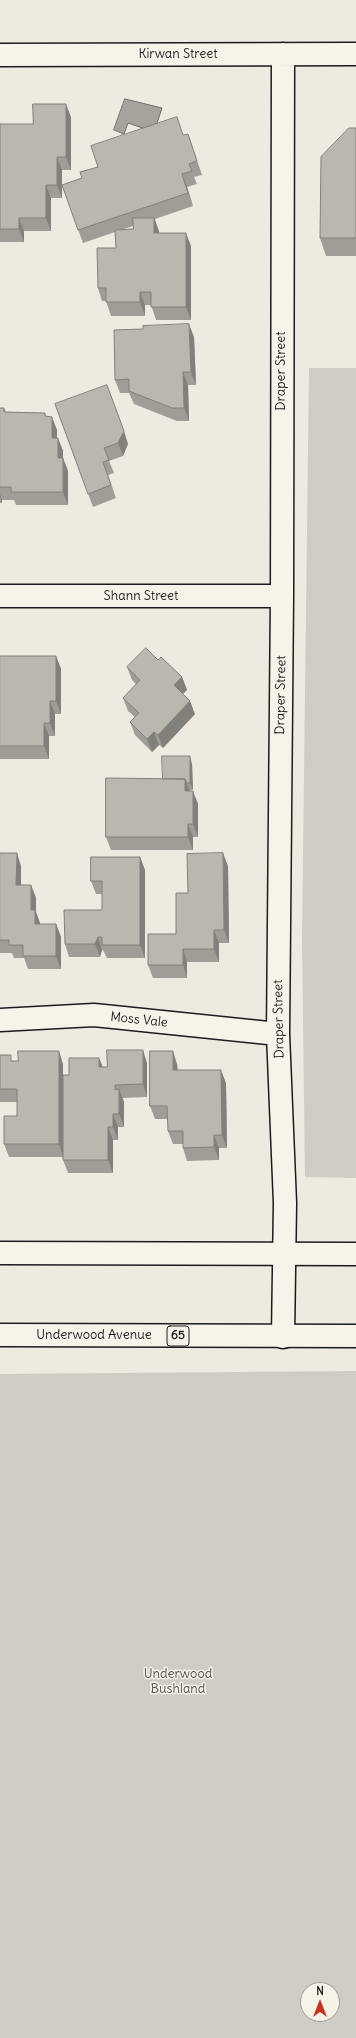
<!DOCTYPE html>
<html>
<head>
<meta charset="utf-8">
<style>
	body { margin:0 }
	#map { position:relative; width:356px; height:2038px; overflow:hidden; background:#eeeae0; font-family:Delius,sans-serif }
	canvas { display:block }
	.north { position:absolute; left:300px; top:1982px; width:40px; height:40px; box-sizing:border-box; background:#f7f3e8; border:1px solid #9f9d96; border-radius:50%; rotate:0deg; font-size:11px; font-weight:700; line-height:16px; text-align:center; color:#1c1c1c }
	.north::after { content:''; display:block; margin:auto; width:14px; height:18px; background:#c8321e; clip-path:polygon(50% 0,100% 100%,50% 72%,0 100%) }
</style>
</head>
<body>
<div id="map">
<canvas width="356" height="2038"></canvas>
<div class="north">N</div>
</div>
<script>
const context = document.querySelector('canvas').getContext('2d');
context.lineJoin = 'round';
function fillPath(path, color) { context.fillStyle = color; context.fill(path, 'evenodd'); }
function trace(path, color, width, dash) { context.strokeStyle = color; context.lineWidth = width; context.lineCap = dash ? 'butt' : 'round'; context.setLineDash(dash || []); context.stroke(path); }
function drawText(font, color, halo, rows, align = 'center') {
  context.font = font + ' Delius,sans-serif'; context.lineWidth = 3; context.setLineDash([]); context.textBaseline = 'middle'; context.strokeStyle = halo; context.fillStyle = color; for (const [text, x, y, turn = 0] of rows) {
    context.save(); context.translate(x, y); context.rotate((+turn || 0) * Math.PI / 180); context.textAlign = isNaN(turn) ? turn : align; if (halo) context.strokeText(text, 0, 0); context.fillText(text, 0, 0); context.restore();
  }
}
const green = new Path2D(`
	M309,368H356V1178L305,1177L302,939Z
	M356,1371V2038H0V1374ZM308,1990H332V2014H308Z`);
const water = new Path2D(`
	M125,99L162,108L154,132L128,123L124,134L114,130Z`);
const minor = new Path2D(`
	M283,54L282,596L278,1034L285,1203L283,1337
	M0,55L356,54
	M0,596H282
	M0,1020L94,1015L278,1034`);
const primary = new Path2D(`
	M0,1253L356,1254
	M0,1335L356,1336`);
const wall = new Path2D(`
	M71,117V170H62V198H51V231H24V242H0V124H33Z
	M356,128V256H326L320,238Z
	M188,134L202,175L194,177L197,184L187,187L193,206L155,219L159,233L191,246V320H156L151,305H145V316H111L106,301H102L98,288L116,248L115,232L83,243L62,185L82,178L98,167ZM133,226V229H124Z
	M194,337L196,385H188L189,421H177L134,404L129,393H120L115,380Z
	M55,404L128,444L123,456L109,461L114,473L108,475L116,498L93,507Z
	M0,408H4L6,412L45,413L46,416L57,430V438L63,451V458L68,471V505H16L14,500H2V503H0Z
	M0,656H56L61,669V714H55V736H49V759H0Z
	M158,660L182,677L187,690L183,694L195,714L163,748L159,745L152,752L135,735L130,722L135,717L128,711L123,698L136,684L132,680L127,667Z
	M192,764L193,790H190L198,804V837H193V850H111L106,837L163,779Z
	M0,853L21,866V885H31L36,898V912L40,924H56L61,937V969H28L24,958H14L12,953H0Z
	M140,857L145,870V958H107L103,950H102L100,957H69L65,944L102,910V894H96L91,881Z
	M228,866L229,943H219V962H187V978H153L148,965L176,934L188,893Z
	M0,1055L13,1061L63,1064V1157H9L4,1144L17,1116V1102H0Z
	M99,1058L103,1067L147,1063V1097L122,1098L124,1102V1127H118V1140H113V1173H68L63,1160L69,1075Z
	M177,1064L178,1070L226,1083L227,1148H219V1160L187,1161L183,1148V1144H173L168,1131V1119H155L150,1106Z`);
const shadedWall = new Path2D(`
	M66,104L71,117V170L66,157Z
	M57,157L62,170V198L57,185Z
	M182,174L187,187L193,206L188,193Z
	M46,185L51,198V231L46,218Z
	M19,218L24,231V242L19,229Z
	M154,218L159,231V246L154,233Z
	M186,233L191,246V320L186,307Z
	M140,292L145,305V316L140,302Z
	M189,324L194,337L196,385L191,372Z
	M183,372L188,385L189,421L184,408Z
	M52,417L57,430V451L52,438Z
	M124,431L128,444L123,456L118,443Z
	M58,438L63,451V471L58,458Z
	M63,458L68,471V505L63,492Z
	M0,494L2,500V503L0,497Z
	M56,656L61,669V714L56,701Z
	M182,677L187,690L178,698L174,685Z
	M50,701L55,714V736L50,723Z
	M190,701L195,714L163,748L158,735Z
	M44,723L49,736V759L44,746Z
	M154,732L159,745L152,752L147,739Z
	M190,756L192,764L193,790L190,783Z
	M185,779L190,792L185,791Z
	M193,791L198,804V837L193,824Z
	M188,824L193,837V850L188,837Z
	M17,853L21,866V898L16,885Z
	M223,853L228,866L229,943L224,930Z
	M140,857L145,870V958L140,945Z
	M31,885L36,898V912L40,923V937L35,924L31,910Z
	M56,924L61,937V969L56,956Z
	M214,930L219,943V962L214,949Z
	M98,937L102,950L100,957L95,944Z
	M183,949L187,962V978L183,965Z
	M143,1050L147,1063V1097L143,1084Z
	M59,1051L63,1064V1157L59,1144Z
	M173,1051L177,1064L178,1083L173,1070Z
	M99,1058L104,1071L99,1067Z
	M221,1070L226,1083L227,1148L222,1135Z
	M119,1089L124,1102V1127L119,1114Z
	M113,1114L118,1127V1140L113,1127Z
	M108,1127L113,1140V1173L108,1160Z
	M214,1135L219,1148V1160L214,1147Z`);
const building = new Path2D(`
	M33,104H66V157H57V185H46V218H19V229H0V124H33Z
	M177,117L183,135L188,134L197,161L189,164L192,171L182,174L188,193L78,230L62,185L82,178L80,172L98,167L91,146Z
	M349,128H356V238H320L321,157Z
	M133,218H154V233H186V307H151V292H140V302H106V288H98L97,248H116L115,230L133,229Z
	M189,324L191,372H183L184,408H172L129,391V379L115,380L114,330L143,329V326Z
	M107,385L124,431L118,443L104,448L109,460L103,462L111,485L88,494L55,404Z
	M0,408H4V412L45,413V416L52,417V438H58V458H63V492H11V487H0Z
	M146,648L158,660L161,657L182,677L174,685L190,701L158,735L154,732L147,739L130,722L139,713L123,698L140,680L127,667Z
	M0,656H56V701H50V723H44V746H0Z
	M162,756H190V783H187L185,779H163Z
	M106,778L185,779V791H193V824H188V837H106Z
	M0,853H17L16,885H31V910H35V924H56V956H23V945H9V940H0Z
	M223,853L224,930H214V949H183V965H148V934H176V893H188L187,854Z
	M91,857H140V945H102V937H98L95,944H65L64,910H102V881H91Z
	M107,1050H143V1084L115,1085V1090L119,1089V1114H113V1127H108V1160H63V1075H69V1058H99V1067H107Z
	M18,1051H59V1144H4V1116H17V1089H0V1055H11V1061H18Z
	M150,1051H173V1070H221L222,1135H214V1147L183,1148V1131H168L167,1106H150Z`);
const shields = [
	[178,1336,22]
];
const shieldNames = [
	["65",178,1336]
];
const streetNames = [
	["Kirwan Street",178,54],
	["Draper Street",281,371,-90],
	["Shann Street",141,596],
	["Draper Street",281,695,-89],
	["Draper Street",279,1019,-91],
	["Moss Vale",139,1020,6],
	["Underwood Avenue",94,1335]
];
const parkNames = [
	["Underwood",178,1674],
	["Bushland",178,1689]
];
fillPath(green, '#cfccc3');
fillPath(water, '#a6a39d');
trace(water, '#6f6d69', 1);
trace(minor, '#1c1c1c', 25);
trace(primary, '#1c1c1c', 25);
trace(minor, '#f7f3e8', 22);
trace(primary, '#f7f3e8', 22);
fillPath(wall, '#a09d96');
fillPath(shadedWall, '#82807a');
fillPath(building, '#bab7af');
trace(building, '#82807a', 1);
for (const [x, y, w] of shields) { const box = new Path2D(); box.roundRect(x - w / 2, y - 10, w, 20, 3); context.fillStyle = '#f7f3e8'; context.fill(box); trace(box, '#1c1c1c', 1); }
drawText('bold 12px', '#1c1c1c', null, shieldNames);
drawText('13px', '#1c1c1c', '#f7f3e8', streetNames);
drawText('13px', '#52514e', '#f7f3e8', parkNames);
</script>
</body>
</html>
